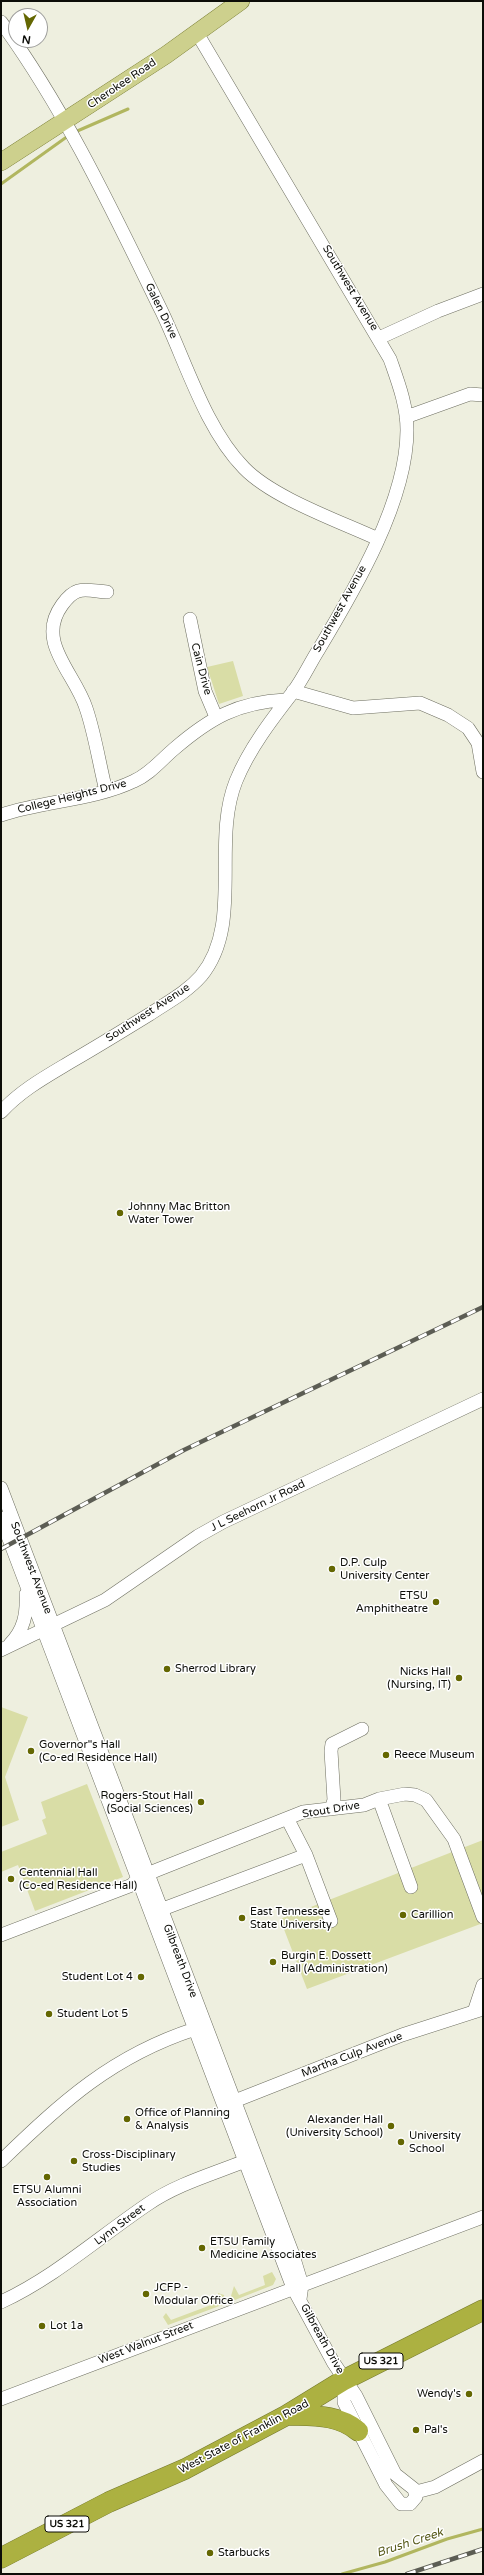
<!DOCTYPE html>
<html>
<head>
<meta charset="utf-8">
<style>
	body { margin:0 }
	#map { position:relative; width:484px; height:2575px; overflow:hidden; background:#eeefdf; font-family:"Varela Round",sans-serif }
	canvas { display:block }
	.frame { position:absolute; inset:0; border:2px solid #0c0d08; pointer-events:none }
	.north { position:absolute; left:8px; top:8px; width:40px; height:40px; box-sizing:border-box; background:#fff; border:1px solid #9e9e9c; border-radius:50%; rotate:188deg; font-size:11px; font-weight:700; line-height:16px; text-align:center; color:#0c0d08 }
	.north::after { content:''; display:block; margin:auto; width:14px; height:18px; background:#646702; clip-path:polygon(50% 0,100% 100%,50% 72%,0 100%) }
</style>
</head>
<body>
<div id="map">
<canvas width="484" height="2575"></canvas>
<div class="frame"></div>
<div class="north">N</div>
</div>
<script>
const context = document.querySelector('canvas').getContext('2d');
context.lineJoin = 'round';
function fillPath(path, color) { context.fillStyle = color; context.fill(path, 'evenodd'); }
function trace(path, color, width, dash) { context.strokeStyle = color; context.lineWidth = width; context.lineCap = dash ? 'butt' : 'round'; context.setLineDash(dash || []); context.stroke(path); }
function drawText(font, color, halo, rows, align = 'center') {
  context.font = font + ' "Varela Round",sans-serif'; context.lineWidth = 3; context.setLineDash([]); context.textBaseline = 'middle'; context.strokeStyle = halo; context.fillStyle = color; for (const [text, x, y, turn = 0] of rows) {
    context.save(); context.translate(x, y); context.rotate((+turn || 0) * Math.PI / 180); context.textAlign = isNaN(turn) ? turn : align; if (halo) context.strokeText(text, 0, 0); context.fillText(text, 0, 0); context.restore();
  }
}
const green = new Path2D(`
	M233,661L243,696L219,704L207,667Z
	M1,1707L28,1717L5,1777L19,1820L1,1827Z
	M87,1784L123,1877L35,1911L18,1865L1,1872V1852L47,1834L42,1820L46,1818L41,1802Z
	M483,1840V1923L307,1989L280,1919Z
	M272,2272L276,2279L273,2285L235,2300L231,2296L234,2286L239,2295L265,2285L263,2276Z
	M218,2293L224,2295L225,2304L168,2325L163,2317L166,2313L171,2320L219,2302Z`);
const stream = new Path2D(`
	M75,132L128,109
	M1,184L68,136
	M342,2574L385,2562L447,2539L483,2529`);
const minor = new Path2D(`
	M1,22C66,111 114,214 162,312C186,362 205,428 244,468C273,498 339,521 378,539
	M379,338L438,311L483,294
	M406,417L470,394L483,395
	M190,619L205,691L216,717
	M293,691L353,708L420,703L448,715L468,728L478,743L483,772
	M106,791C99,763 95,734 86,708C75,673 35,642 62,605C76,585 84,590 107,592
	M1,815C43,801 95,800 134,781C150,774 161,760 174,749C210,718 238,702 285,700
	M1,1112C21,1090 47,1076 72,1061C98,1046 124,1030 150,1014C168,1002 187,992 201,976C244,924 211,843 236,781C249,749 272,719 293,692C303,679 310,663 319,649C355,589 407,501 407,430C407,405 398,382 390,359L197,33
	M1,1488L292,2252L302,2285L300,2299
	M1,1518L293,2288L333,2362L356,2396L395,2474L414,2489L416,2497L410,2504H401L386,2485L344,2402V2380
	M10,1644C24,1630 27,1614 26,1594
	M1,1650L105,1600L198,1536L223,1522L483,1399
	M379,1799L411,1887
	M331,1809L334,1800L331,1751L332,1744L362,1729
	M288,1820L306,1855L331,1921
	M160,1910L306,1855
	M1,1935L132,1885L138,1878L157,1870L303,1812L364,1805L379,1799L405,1794L415,1795L426,1800L454,1839L483,1917
	M474,2012L483,1985
	M227,2104L402,2035L483,2009
	M1,2161C62,2102 112,2056 195,2029
	M1,2302C55,2277 99,2237 148,2204C177,2184 213,2174 245,2161
	M1,2399L483,2217
	M416,2492L435,2487L483,2461`);
const major = new Path2D(`
	M1,162L166,55L241,1`);
const highway = new Path2D(`
	M287,2415C313,2416 338,2414 358,2431
	M1,2558L109,2502L185,2469L287,2415L344,2380L483,2310`);
const rail = new Path2D(`
	M1,1549L184,1450L483,1307
	M407,2574L483,2549`);
const markers = [
	[120,1213,4,"#646702"],
	[332,1569,4,"#646702"],
	[436,1602,4,"#646702"],
	[167,1669,4,"#646702"],
	[459,1678,4,"#646702"],
	[31,1751,4,"#646702"],
	[386,1755,4,"#646702"],
	[201,1802,4,"#646702"],
	[11,1879,4,"#646702"],
	[403,1915,4,"#646702"],
	[242,1918,4,"#646702"],
	[273,1962,4,"#646702"],
	[141,1977,4,"#646702"],
	[49,2014,4,"#646702"],
	[127,2119,4,"#646702"],
	[391,2126,4,"#646702"],
	[401,2142,4,"#646702"],
	[74,2161,4,"#646702"],
	[47,2177,4,"#646702"],
	[202,2248,4,"#646702"],
	[146,2294,4,"#646702"],
	[42,2326,4,"#646702"],
	[469,2394,4,"#646702"],
	[416,2430,4,"#646702"],
	[210,2553,4,"#646702"]
];
const shields = [
	[381,2361,44],
	[67,2524,44]
];
const shieldNames = [
	["US 321",381,2361],
	["US 321",67,2524]
];
const streetNames = [
	["Cherokee Road",122,84,-34],
	["Southwest Avenue",350,288,59],
	["Galen Drive",161,311,64],
	["Southwest Avenue",340,609,-61],
	["Cain Drive",201,669,75],
	["College Heights Drive",72,797,-14],
	["Southwest Avenue",148,1013,-33],
	["J L Seehorn Jr Road",258,1506,-26],
	["Southwest Avenue",31,1568,69],
	["Stout Drive",331,1810,-9],
	["Gilbreath Drive",180,1961,69],
	["Martha Culp Avenue",352,2055,-21],
	["Lynn Street",120,2225,-37],
	["Gilbreath Drive",322,2339,61],
	["West Walnut Street",146,2343,-21],
	["West State of Franklin Road",244,2437,-28]
];
const poiNames = [
	["Johnny Mac Britton",128,1207],
	["Water Tower",128,1220],
	["D.P. Culp",340,1563],
	["University Center",340,1576],
	["ETSU",428,1596,"right"],
	["Amphitheatre",428,1609,"right"],
	["Sherrod Library",175,1669],
	["Nicks Hall",451,1672,"right"],
	["(Nursing, IT)",451,1685,"right"],
	["Governor\"s Hall",39,1745],
	["(Co-ed Residence Hall)",39,1758],
	["Reece Museum",394,1755],
	["Rogers-Stout Hall",193,1796,"right"],
	["(Social Sciences)",193,1809,"right"],
	["Centennial Hall",19,1873],
	["(Co-ed Residence Hall)",19,1886],
	["East Tennessee",250,1912],
	["State University",250,1925],
	["Carillion",411,1915],
	["Burgin E. Dossett",281,1956],
	["Hall (Administration)",281,1969],
	["Student Lot 4",133,1977,"right"],
	["Student Lot 5",57,2014],
	["Office of Planning",135,2113],
	["& Analysis",135,2126],
	["Alexander Hall",383,2120,"right"],
	["(University School)",383,2133,"right"],
	["University",409,2136],
	["School",409,2149],
	["Cross-Disciplinary",82,2155],
	["Studies",82,2168],
	["ETSU Alumni",47,2190,"center"],
	["Association",47,2203,"center"],
	["ETSU Family",210,2242],
	["Medicine Associates",210,2255],
	["JCFP -",154,2288],
	["Modular Office",154,2301],
	["Lot 1a",50,2326],
	["Wendy's",461,2394,"right"],
	["Pal's",424,2430],
	["Starbucks",218,2553]
];
const waterNames = [
	["Brush Creek",410,2543,-18]
];
fillPath(green, '#d9dda6');
trace(stream, '#b1b65f', 3);
trace(minor, '#6d6e60', 14);
trace(major, '#74782d', 18);
trace(highway, '#74782d', 21);
trace(minor, '#fff', 13);
trace(major, '#cdd08d', 17);
trace(highway, '#acb141', 20);
trace(rail, '#5c5d54', 4.5);
trace(rail, '#fff', 3, [9]);
for (const [x, y, r, color] of markers) { const dot = new Path2D(); dot.arc(x, y, r, 0, 2 * Math.PI); context.fillStyle = color; context.fill(dot); trace(dot, '#fff', 1.5); }
for (const [x, y, w] of shields) { const box = new Path2D(); box.roundRect(x - w / 2, y - 8, w, 16, 3); context.fillStyle = '#fff'; context.fill(box); trace(box, '#0c0d08', 1); }
drawText('bold 10px', '#0c0d08', null, shieldNames);
drawText('11px', '#0c0d08', '#fff', streetNames);
drawText('11px', '#0c0d08', '#fff', poiNames, 'left');
drawText('italic 12px', '#595c1c', '#fff', waterNames);
</script>
</body>
</html>
